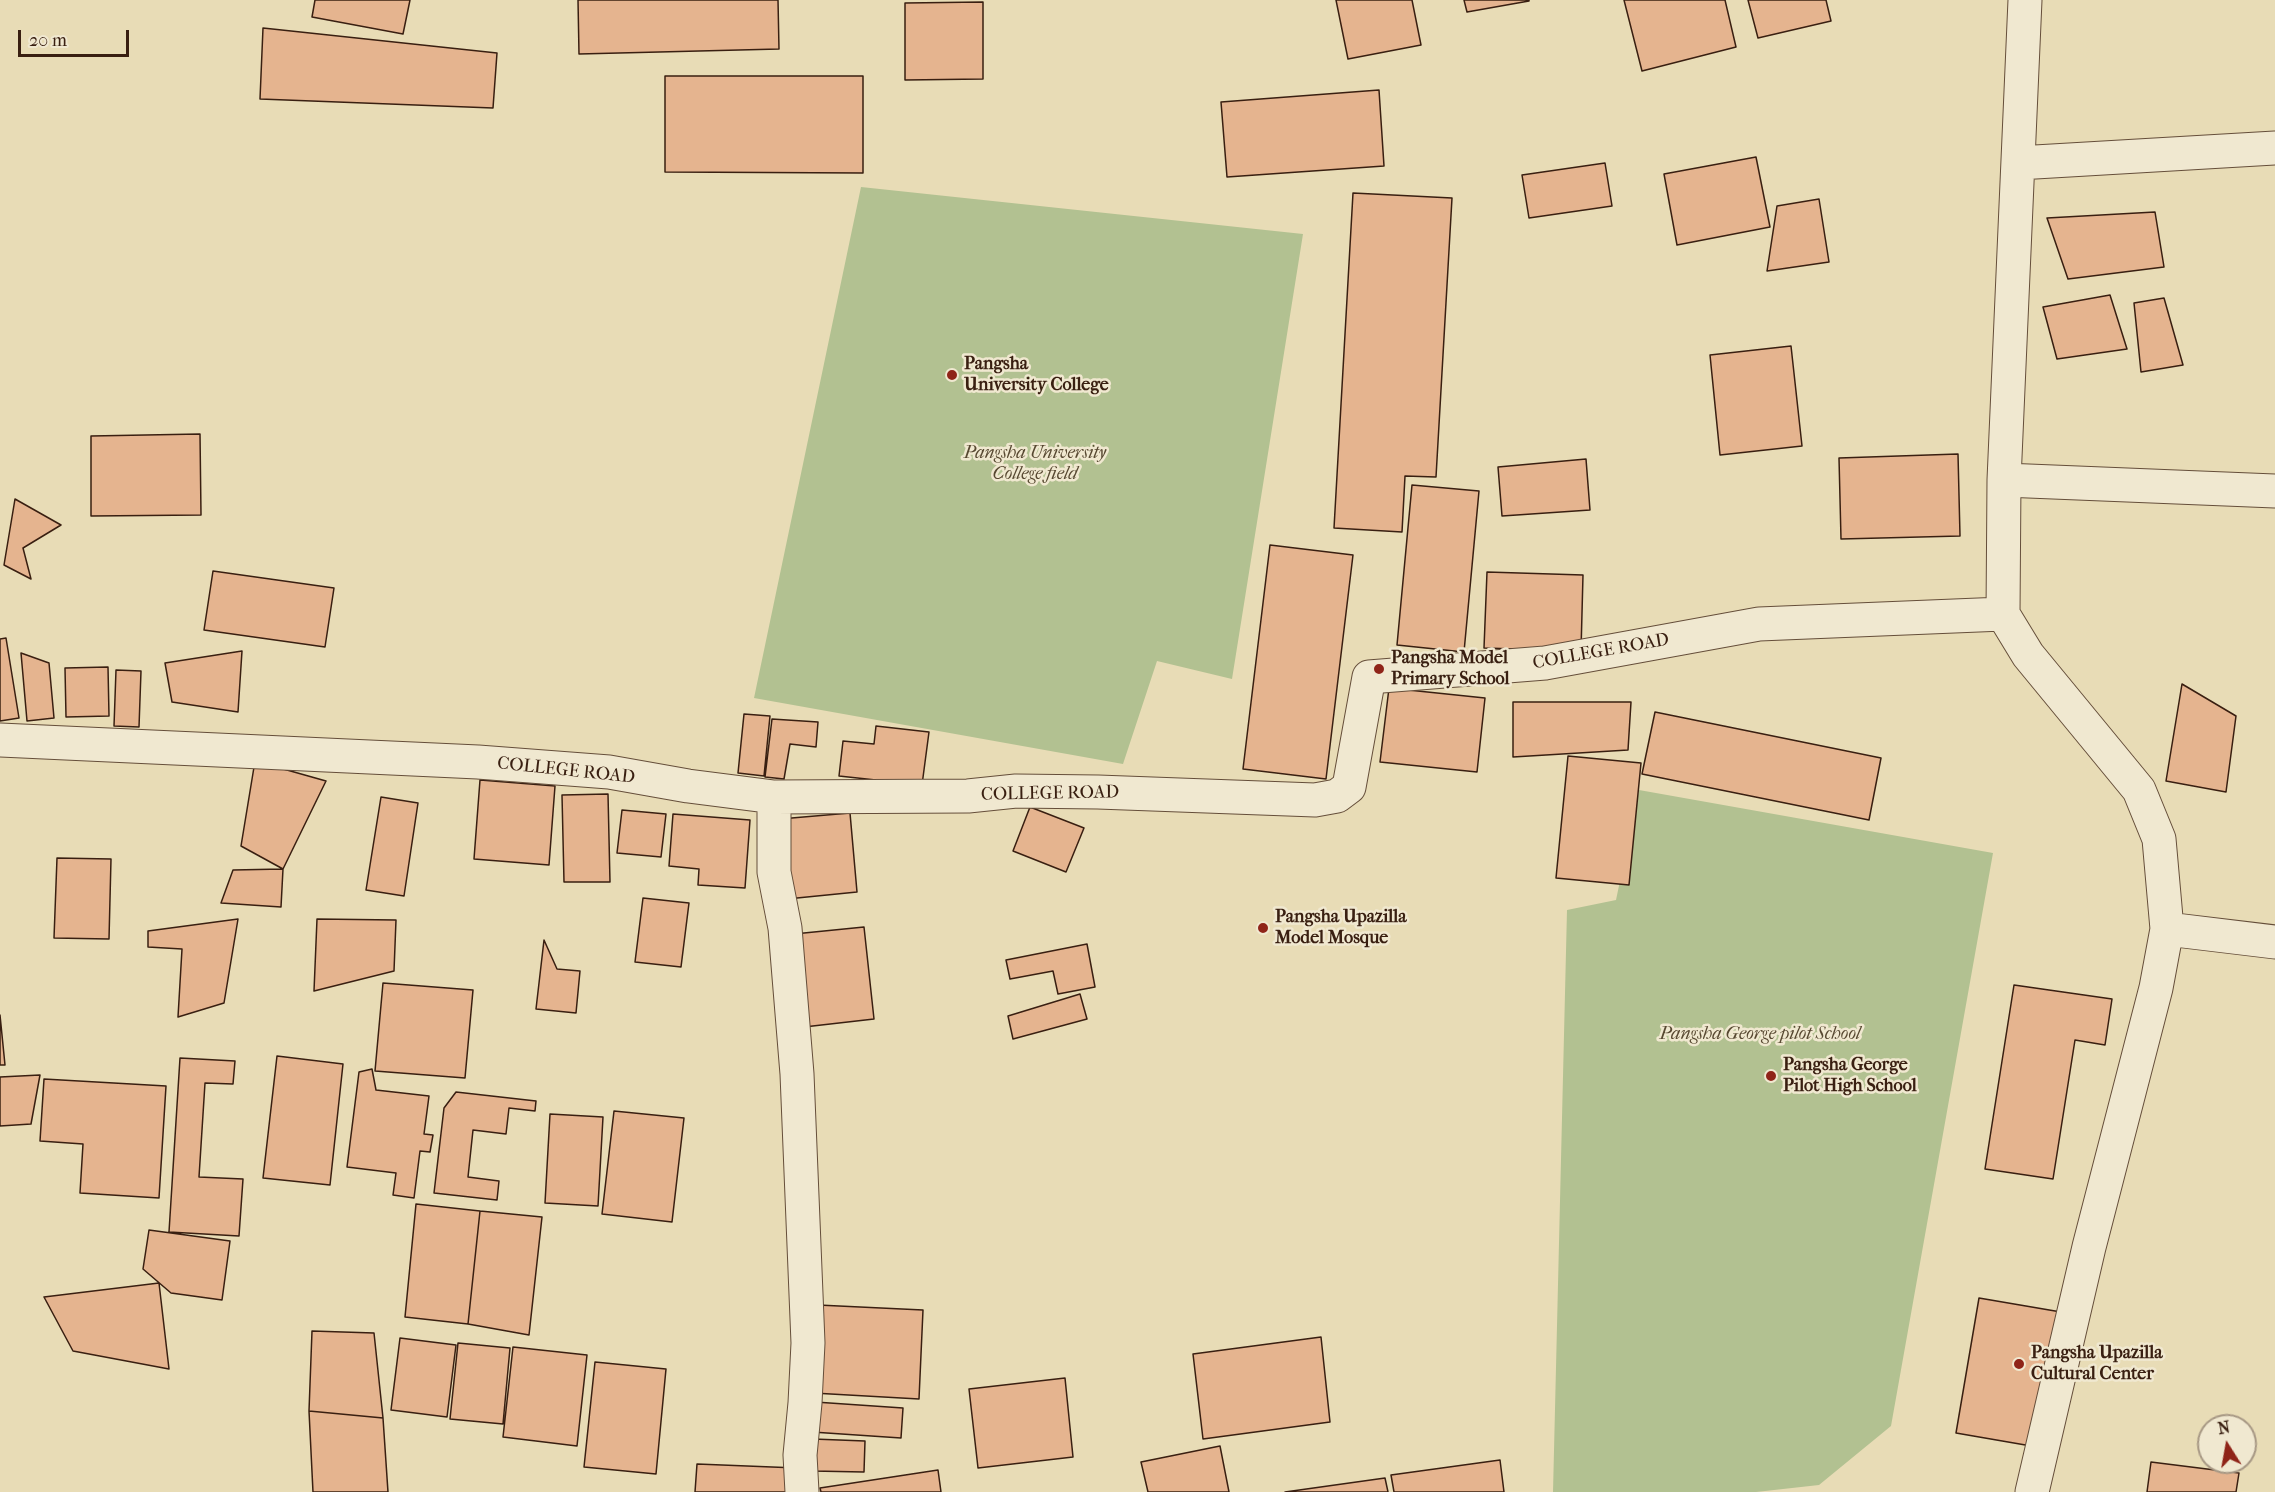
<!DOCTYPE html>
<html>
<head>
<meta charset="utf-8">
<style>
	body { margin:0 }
	#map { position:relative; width:2275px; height:1492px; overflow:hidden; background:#e8dcb6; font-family:"IM FELL French Canon",serif }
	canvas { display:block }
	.north { position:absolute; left:2197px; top:1414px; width:60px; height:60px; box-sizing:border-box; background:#f0e8d0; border:2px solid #a79884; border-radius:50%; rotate:349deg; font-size:16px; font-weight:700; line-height:24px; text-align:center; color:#391f11 }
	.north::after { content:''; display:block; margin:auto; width:21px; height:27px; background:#8f2418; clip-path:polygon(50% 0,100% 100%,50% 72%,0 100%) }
	.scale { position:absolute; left:18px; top:30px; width:111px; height:27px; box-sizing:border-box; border:3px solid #391f11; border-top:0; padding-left:8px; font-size:18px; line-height:21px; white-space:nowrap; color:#391f11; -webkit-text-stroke:4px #f0e8d0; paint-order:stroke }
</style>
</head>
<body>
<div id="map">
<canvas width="2275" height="1492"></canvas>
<div class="north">N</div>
<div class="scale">20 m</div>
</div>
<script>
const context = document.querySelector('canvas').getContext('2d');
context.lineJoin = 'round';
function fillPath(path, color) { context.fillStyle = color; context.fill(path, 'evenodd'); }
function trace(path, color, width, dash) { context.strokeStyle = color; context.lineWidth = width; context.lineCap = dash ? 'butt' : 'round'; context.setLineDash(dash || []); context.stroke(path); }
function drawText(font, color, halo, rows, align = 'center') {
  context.font = font + ' "IM FELL French Canon",serif'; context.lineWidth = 5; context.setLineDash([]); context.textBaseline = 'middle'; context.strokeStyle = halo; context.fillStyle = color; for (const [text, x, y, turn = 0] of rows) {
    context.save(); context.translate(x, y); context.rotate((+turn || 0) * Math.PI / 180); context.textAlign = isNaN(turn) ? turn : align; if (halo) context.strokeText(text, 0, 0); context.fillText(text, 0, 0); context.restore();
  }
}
const green = new Path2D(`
	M861,187L1303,234L1232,679L1157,661L1123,764L754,698Z
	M1639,790L1993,853L1891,1426L1819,1485L1756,1492H1553L1567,910L1616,900Z`);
const building = new Path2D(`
	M315,0H410L403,34L312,17Z
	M578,0H778L779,49L579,54Z
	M1336,0H1412L1421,45L1348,59Z
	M1464,0H1529V1L1467,12Z
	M1624,0H1725L1736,47L1642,71Z
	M1748,0H1826L1831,21L1758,38Z
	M983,2V79L905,80V3Z
	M263,28L497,53L493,108L260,99Z
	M665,76H863V173L665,172Z
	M1379,90L1384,166L1227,177L1221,102Z
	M1756,157L1770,227L1677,245L1664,174Z
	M1605,163L1612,206L1529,218L1522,175Z
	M1353,193L1452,198L1436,477L1405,476L1402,532L1334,528Z
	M1819,199L1829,262L1767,271L1777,206Z
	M2155,212L2164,267L2068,279L2047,218Z
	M2110,295L2127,349L2057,359L2043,307Z
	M2164,298L2183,365L2141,372L2134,303Z
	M1791,346L1802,446L1720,455L1710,355Z
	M200,434L201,515L91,516V436Z
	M1958,454L1960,536L1841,539L1839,458Z
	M1586,459L1590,510L1502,516L1498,467Z
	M1412,485L1479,491L1464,652L1397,645Z
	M15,499L61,525L23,548L31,579L4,565Z
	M1270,545L1353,555L1326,779L1243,769Z
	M213,571L334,588L325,647L204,630Z
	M1487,572L1583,575L1581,651L1484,648Z
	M6,638L19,718L0,721V639Z
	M242,651L238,712L172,702L165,663Z
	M21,653L49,663L54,718L27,721Z
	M108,667L109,716L66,717L65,668Z
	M116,670L141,671L139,727L114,726Z
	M2182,684L2236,716L2226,792L2166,781Z
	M1389,688L1485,698L1477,772L1380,762Z
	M1513,702H1631L1628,750L1513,757Z
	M1655,712L1881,758L1869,820L1642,774Z
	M744,714L770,716L764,776L738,773Z
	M772,719L818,722L816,747L790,744L784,779L765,777Z
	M876,726L929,732L922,785L839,776L843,741L874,744Z
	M1568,756L1641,763L1629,885L1556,878Z
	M255,761L326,781L283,869L241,846Z
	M480,780L555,786L549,865L474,859Z
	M608,794L610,882H564L562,795Z
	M381,797L418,803L404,896L366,890Z
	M1030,807L1084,828L1066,872L1013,851Z
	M622,810L666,814L661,857L617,853Z
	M850,813L857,892L787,899L780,819Z
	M673,814L750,820L745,888L698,885L699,869L669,866Z
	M57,858L111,859L109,939L54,938Z
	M283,869L281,907L221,903L233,870Z
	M643,898L689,903L681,967L635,962Z
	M238,919L224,1003L178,1017L182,949L148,947V931Z
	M317,919L396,920L394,971L314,991Z
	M864,927L874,1019L804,1027L794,934Z
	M544,940L557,969L580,971L576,1013L536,1009Z
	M1087,944L1095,987L1058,994L1053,971L1010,979L1006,960Z
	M383,983L473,990L465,1078L375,1071Z
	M2014,985L2112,999L2105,1045L2075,1040L2053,1179L1985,1169Z
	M1080,994L1087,1019L1013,1039L1008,1016Z
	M0,1015L5,1065H0Z
	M277,1056L343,1064L330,1185L263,1178Z
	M180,1058L235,1061L233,1084L205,1083L199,1177L243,1179L239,1236L169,1232Z
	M372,1069L376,1090L429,1096L424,1134L433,1135L430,1152L420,1151L414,1198L393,1195L396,1173L347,1167L359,1072Z
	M40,1075L31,1124L0,1126V1077Z
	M44,1079L166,1086L159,1198L80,1193L83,1144L40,1141Z
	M456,1092L536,1101L535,1111L509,1108L506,1134L473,1130L468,1177L499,1181L497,1200L434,1193L444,1108Z
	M614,1111L684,1118L672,1222L602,1214Z
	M550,1114L603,1117L598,1206L545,1203Z
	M416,1204L480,1211L468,1324L405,1317Z
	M480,1211L542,1217L529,1335L468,1324Z
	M149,1230L230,1241L222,1300L171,1293L143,1269Z
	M159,1283L169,1369L73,1351L44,1297Z
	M1979,1298L2061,1312L2037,1447L1956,1433Z
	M818,1305L923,1310L919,1399L813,1393Z
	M312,1331L374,1333L383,1418L309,1411Z
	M1321,1337L1330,1422L1203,1439L1193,1354Z
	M400,1338L456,1345L447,1417L391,1410Z
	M458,1343L510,1348L503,1424L450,1419Z
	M513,1347L587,1355L577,1446L503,1437Z
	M595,1362L666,1369L656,1474L584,1467Z
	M1065,1378L1073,1457L978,1468L969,1389Z
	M815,1402L903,1408L901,1438L812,1432Z
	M309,1411L383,1418L388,1492H313Z
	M813,1439L865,1441L864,1472L812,1471Z
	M1220,1446L1229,1492H1148L1141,1462Z
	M1500,1460L1504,1492H1394L1391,1475Z
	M2151,1462L2239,1473L2236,1492H2147Z
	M697,1464L797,1468L796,1492H695Z
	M938,1470L941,1492H821L820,1488Z
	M1385,1478L1388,1492H1285Z`);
const minor = new Path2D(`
	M2025,0L2004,480L2003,614L2028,655L2139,790L2159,839L2167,929L2156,988L2089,1247L2032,1492
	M2018,163L2275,148
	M2004,480L2275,491
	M0,740L478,762L609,772L688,786L774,797L968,796L1016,791L1098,792L1315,800L1337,796L1349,787L1369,677L1545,663L1759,624L2003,614
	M774,797V872L785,928L797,1074L808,1343L805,1403L800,1455L802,1492
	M2167,929L2275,942`);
const markers = [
	[952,375,6,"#8f2418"],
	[1379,669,6,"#8f2418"],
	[1263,928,6,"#8f2418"],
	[1771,1076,6,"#8f2418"],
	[2019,1364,6,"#8f2418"]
];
const poiNames = [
	["Pangsha",964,365],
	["University College",964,386],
	["Pangsha Model",1391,659],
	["Primary School",1391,680],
	["Pangsha Upazilla",1275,918],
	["Model Mosque",1275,939],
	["Pangsha George",1783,1066],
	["Pilot High School",1783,1087],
	["Pangsha Upazilla",2031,1354],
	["Cultural Center",2031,1375]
];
const parkNames = [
	["Pangsha University",1035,454],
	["College field",1035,475],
	["Pangsha George pilot School",1760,1035]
];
const streetNames = [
	["COLLEGE ROAD",1601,652,-10],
	["COLLEGE ROAD",566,771,6],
	["COLLEGE ROAD",1050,794,-1]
];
fillPath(green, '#b2c191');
fillPath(building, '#e5b48f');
trace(building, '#391f11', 1.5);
trace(minor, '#654e3a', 35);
trace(minor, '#f0e8d0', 33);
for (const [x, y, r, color] of markers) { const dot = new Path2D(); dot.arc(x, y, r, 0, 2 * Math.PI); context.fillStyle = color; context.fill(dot); trace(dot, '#f0e8d0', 2); }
drawText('bold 18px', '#391f11', '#f0e8d0', poiNames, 'left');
drawText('italic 18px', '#574831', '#f0e8d0', parkNames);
drawText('18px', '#391f11', '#f0e8d0', streetNames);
</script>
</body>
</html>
